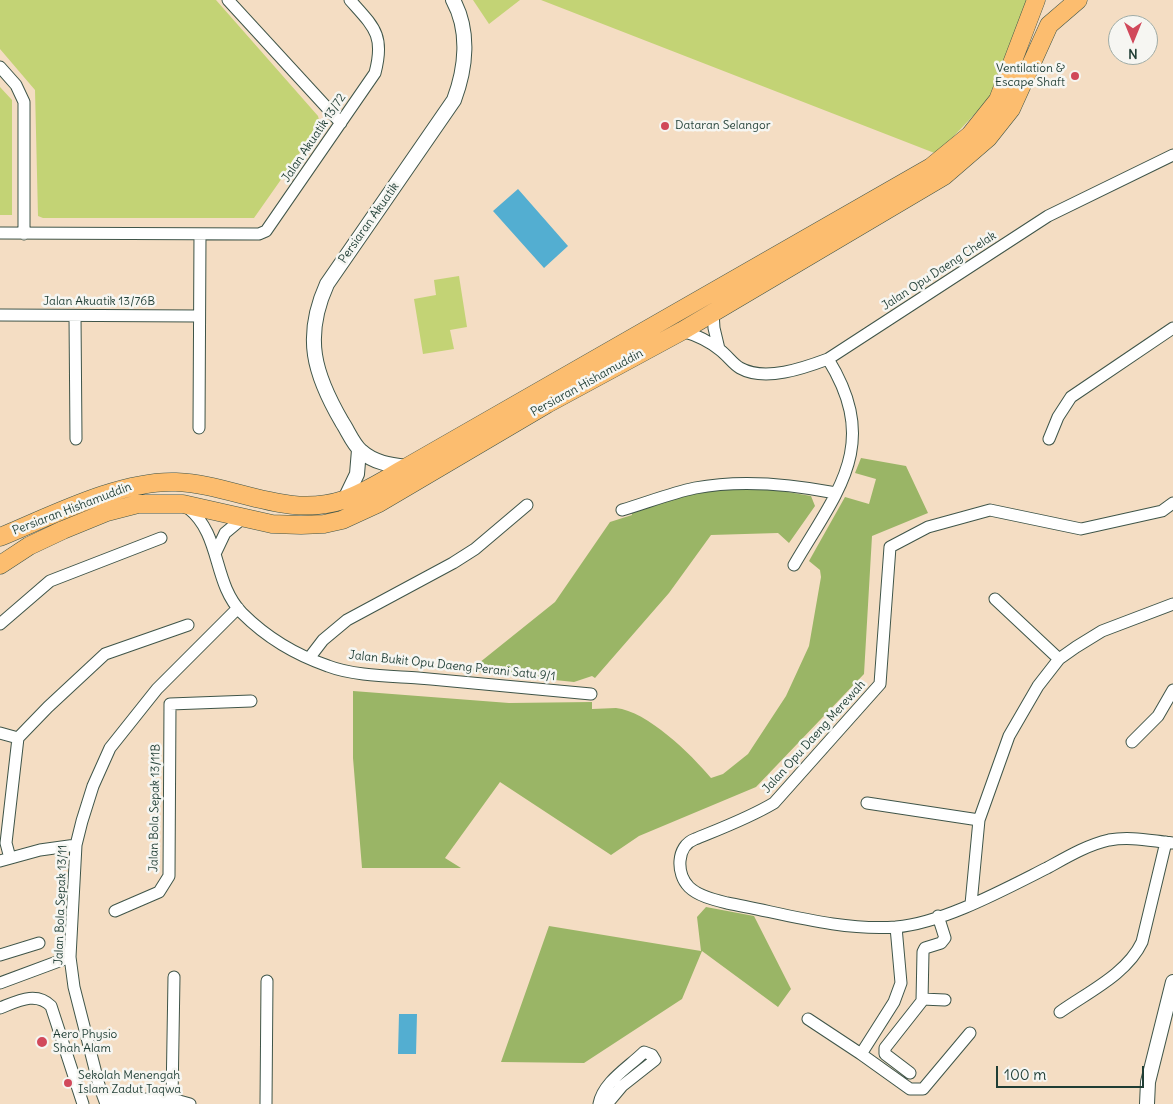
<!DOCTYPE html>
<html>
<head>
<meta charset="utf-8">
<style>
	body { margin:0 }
	#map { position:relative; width:1173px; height:1104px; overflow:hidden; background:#f4ddc3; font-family:Delius,sans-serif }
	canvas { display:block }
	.north { position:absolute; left:1108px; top:15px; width:50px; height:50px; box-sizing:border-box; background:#f6f6f2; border:1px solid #a0aca6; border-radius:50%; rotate:180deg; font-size:14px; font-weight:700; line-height:20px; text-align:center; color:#1f3d34 }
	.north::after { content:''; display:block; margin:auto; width:18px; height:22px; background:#d1495b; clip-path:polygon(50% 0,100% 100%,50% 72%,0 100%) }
	.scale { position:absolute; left:996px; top:1066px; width:148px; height:22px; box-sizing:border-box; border:2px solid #1f3d34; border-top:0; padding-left:6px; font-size:15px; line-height:18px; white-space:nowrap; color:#1f3d34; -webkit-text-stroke:4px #f6f6f2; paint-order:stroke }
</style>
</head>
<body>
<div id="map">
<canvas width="1173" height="1104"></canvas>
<div class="north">N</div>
<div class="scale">100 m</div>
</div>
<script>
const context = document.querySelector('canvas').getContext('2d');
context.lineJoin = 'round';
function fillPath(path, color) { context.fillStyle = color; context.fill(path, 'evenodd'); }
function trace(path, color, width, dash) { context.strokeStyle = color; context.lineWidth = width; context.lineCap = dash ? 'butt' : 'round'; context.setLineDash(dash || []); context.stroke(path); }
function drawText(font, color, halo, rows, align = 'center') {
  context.font = font + ' Delius,sans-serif'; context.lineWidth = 5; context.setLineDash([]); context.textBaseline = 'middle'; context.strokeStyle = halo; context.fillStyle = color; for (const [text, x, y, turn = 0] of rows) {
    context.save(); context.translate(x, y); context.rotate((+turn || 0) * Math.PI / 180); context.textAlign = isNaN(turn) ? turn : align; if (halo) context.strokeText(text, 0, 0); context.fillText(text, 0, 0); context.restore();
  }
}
const green = new Path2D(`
	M0,0H216L318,116L320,124L254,218H43L38,216L35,90L0,49Z
	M473,0H520L489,24Z
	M541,0H1027L1010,60L987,101L937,154Z
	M0,87L12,100V215H0Z
	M459,276L467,327L450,330L454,349L423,354L414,299L436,295L434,280Z`);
const forest = new Path2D(`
	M861,458L906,466L928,513L872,536L864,674L756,787L639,836L611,855L500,782L445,858L461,868H362L353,758V691L509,703L592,702V709C600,709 608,708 616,708C647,711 691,754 711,778L723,774L748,754L786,696L809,646L821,577L820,570L809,561L845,497L869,504L876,479L855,473Z
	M728,487L770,489L811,496L815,506L789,543L778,533L711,535L669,593L595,678L592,676L574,682L469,671L555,602L610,522L632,515L631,511L687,495Z
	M706,907L754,916L791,989L778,1007L702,951L682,999L584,1063L501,1062L549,926L701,951L697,917Z`);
const water = new Path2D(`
	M518,189L568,246L544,268L493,211Z
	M399,1014H417L416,1054H398Z`);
const minor = new Path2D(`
	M228,0L341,123
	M0,67L16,85L24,102V234
	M0,233L259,234L266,231L375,73C385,35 374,27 350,0
	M713,312L714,328L719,349
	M0,315L198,316
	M75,316L76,439
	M682,331C696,335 709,341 720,350C727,355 733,364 740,368C765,382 804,368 828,359L1048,216L1173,155
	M199,428L200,234
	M1049,439L1058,417L1071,397L1173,328
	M1173,503L1162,511L1081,529L990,510L928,527L890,547L880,684L774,803C749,818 722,828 695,839C676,846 676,874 689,887C698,896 715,900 727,903C782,913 839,931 896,927C943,923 1005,889 1047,868C1067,857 1087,845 1109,840C1131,836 1151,841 1173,843
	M188,508C222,535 212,582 242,613C266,637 296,655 328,666C354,676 391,676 418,678C476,683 534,689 591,694
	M622,510C646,503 671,493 695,488C742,479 790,484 836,493
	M215,554L225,533L243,518
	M794,565C838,490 881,445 828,359
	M995,599L1059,659
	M0,624L50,581L161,538
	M310,657L323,640L347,620L453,563L475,549L527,505
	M170,704L251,701
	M0,733L18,738
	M1132,742L1158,716L1173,690
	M867,803L979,820
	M10,858L6,843L18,738L48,707L105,654L188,625
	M0,861L40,850L76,845
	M971,904L979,820L1009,736L1038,686L1059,659L1076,647L1102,631L1173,604
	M115,911L159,892L169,876L170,704
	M896,927L901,983L894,1002L861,1054L910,1089H923L970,1033
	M0,955L39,943
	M0,983L70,957
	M922,999L945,1000
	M0,1008C18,1001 36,991 51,1006L83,1104
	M1060,1012C1088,992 1127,974 1142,942L1166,842
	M808,1019L861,1054
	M910,1073L885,1054V1048L922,1001L923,952L925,948L941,943L945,938L938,916
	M106,1099H172L190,1104
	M172,1099L174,977
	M106,1104L99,1085L74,987L70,957L76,845L82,821L93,786L110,748L157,689L238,608
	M266,1104L267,981
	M599,1104C603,1082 629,1067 644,1052L652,1055L655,1060L622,1086L607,1104`);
const tertiary = new Path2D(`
	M407,467C391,465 374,463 361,451C353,444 348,431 342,422C314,374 303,337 327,284L454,100C466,68 470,31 453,0
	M345,499L357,474L359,450
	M1147,1104L1148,1082L1173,982`);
const primary = new Path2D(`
	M0,537C51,516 120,480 176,482C232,484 286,519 343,500C365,493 387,478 407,467L931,167L970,135L998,100L1036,0
	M0,565L29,546L63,530L107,512L138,504H183L272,524L301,525L324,524L342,520L379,503L547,404L682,331L944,176L988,138L1011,109L1049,25L1078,0`);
const markers = [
	[1075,76,5,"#d1495b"],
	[665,126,5,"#d1495b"],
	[42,1042,6,"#d1495b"],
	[68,1083,5,"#d1495b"]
];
const poiNames = [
	["Ventilation &",1065,69,"right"],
	["Escape Shaft",1065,83,"right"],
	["Dataran Selangor",675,126],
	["Aero Physio",53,1035],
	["Shah Alam",53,1049],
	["Sekolah Menengah",78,1076],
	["Islam Zadut Taqwa",78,1090]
];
const streetNames = [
	["Jalan Akuatik 13/72",314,138,-56],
	["Persiaran Akuatik",369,223,-55],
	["Jalan Opu Daeng Chelak",939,271,-33],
	["Jalan Akuatik 13/76B",99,302],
	["Persiaran Hishamuddin",587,383,-29],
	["Persiaran Hishamuddin",72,509,-21],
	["Jalan Bukit Opu Daeng Perani Satu 9/1",452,666,6],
	["Jalan Opu Daeng Merewah",814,737,-48],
	["Jalan Bola Sepak 13/11B",155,808,-89],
	["Jalan Bola Sepak 13/11",61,905,-88]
];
fillPath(green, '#c3d375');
fillPath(forest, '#9ab566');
fillPath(water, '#53aed1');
trace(minor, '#3f5549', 13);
trace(tertiary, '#3f5549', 16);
trace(primary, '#3f5549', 19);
trace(minor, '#fff', 11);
trace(tertiary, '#fff', 14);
trace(primary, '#fcbd6f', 18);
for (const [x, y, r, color] of markers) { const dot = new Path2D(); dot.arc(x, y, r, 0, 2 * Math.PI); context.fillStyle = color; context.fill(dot); trace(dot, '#f6f6f2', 2); }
drawText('12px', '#1f3d34', '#f6f6f2', poiNames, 'left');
drawText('12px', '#1f3d34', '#f6f6f2', streetNames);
</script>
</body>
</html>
